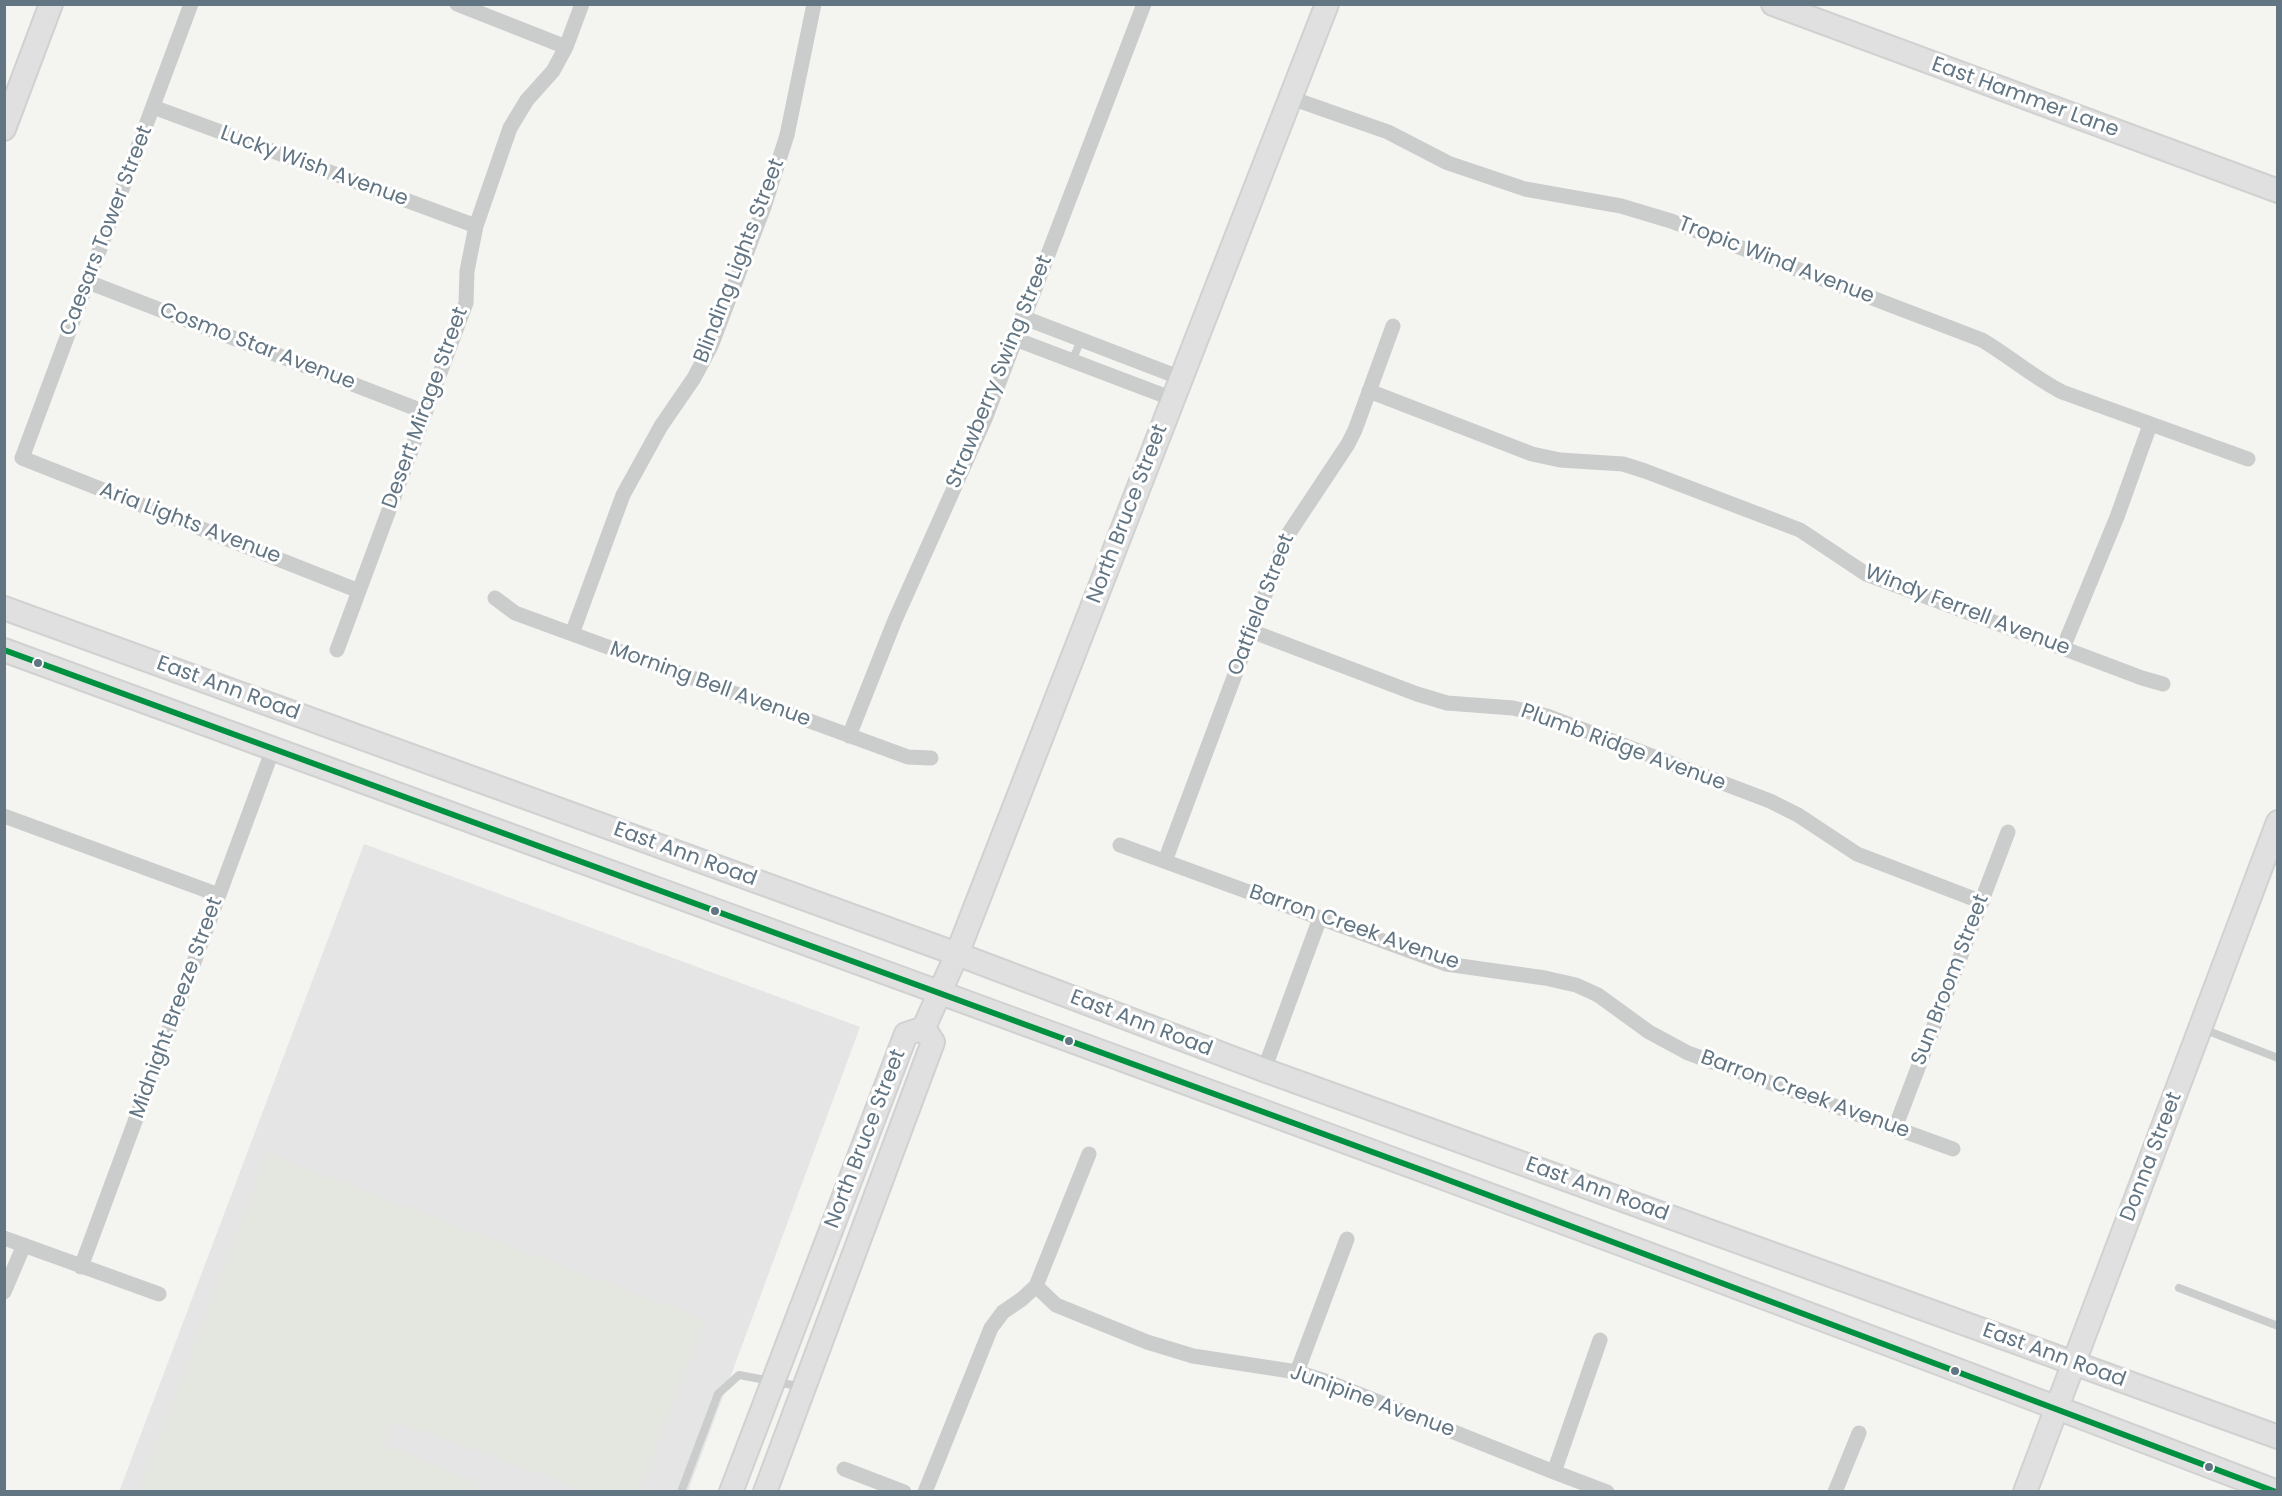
<!DOCTYPE html>
<html>
<head>
<meta charset="utf-8">
<style>
	body { margin:0 }
	#map { position:relative; width:2282px; height:1496px; overflow:hidden; background:#f4f4f1; font-family:Poppins,sans-serif }
	canvas { display:block }
	.frame { position:absolute; inset:0; border:6px solid #627583; pointer-events:none }
</style>
</head>
<body>
<div id="map">
<canvas width="2282" height="1496"></canvas>
<div class="frame"></div>
</div>
<script>
const context = document.querySelector('canvas').getContext('2d');
context.lineJoin = 'round';
function fillPath(path, color) { context.fillStyle = color; context.fill(path, 'evenodd'); }
function trace(path, color, width, dash) { context.strokeStyle = color; context.lineWidth = width; context.lineCap = dash ? 'butt' : 'round'; context.setLineDash(dash || []); context.stroke(path); }
function drawText(font, color, halo, rows, align = 'center') {
  context.font = font + ' Poppins,sans-serif'; context.lineWidth = 6; context.setLineDash([]); context.textBaseline = 'middle'; context.strokeStyle = halo; context.fillStyle = color; for (const [text, x, y, turn = 0] of rows) {
    context.save(); context.translate(x, y); context.rotate((+turn || 0) * Math.PI / 180); context.textAlign = isNaN(turn) ? turn : align; if (halo) context.strokeText(text, 0, 0); context.fillText(text, 0, 0); context.restore();
  }
}
const built = new Path2D(`
	M364,844L860,1027L688,1491L119,1492Z`);
const green = new Path2D(`
	M267,1154L704,1320L639,1491H586L394,1420L384,1446L478,1482L474,1491H139Z`);
const lane = new Path2D(`
	M1072,361L1081,340
	M2203,1029L2278,1058
	M2179,1288L2278,1326
	M681,1492L718,1394L739,1375L803,1387`);
const street = new Path2D(`
	M191,4L22,458L359,591
	M457,4L566,47
	M1291,98L1388,132L1448,163L1525,189L1621,206L1671,221L1982,340C2009,356 2033,377 2062,392L2248,459
	M153,107L476,226
	M88,282L425,412
	M1022,317L1181,378
	M1015,339L1173,399
	M1369,391L1532,454L1560,460L1623,464L1645,471L1800,530L1866,574L2142,678L2163,684
	M495,598L515,613L908,757L931,758
	M1251,631L1417,694L1447,703L1513,708L1547,716L1770,801L1798,815L1857,854L1982,902
	M572,634L623,495L661,426L694,378L711,346L764,207L787,135L814,4
	M2063,648L2117,517L2150,425
	M337,650L466,303L467,271L476,226L510,128L527,100L553,71L566,47L582,4
	M849,736L895,620L985,419L1144,4
	M4,816L219,895
	M1120,845L1446,964L1545,978L1576,985L1598,995L1649,1032L1688,1053L1953,1149
	M1165,861L1287,536L1348,444L1355,430L1393,326
	M1264,1070L1320,918
	M1895,1128L2008,832
	M4,1238L159,1294
	M81,1267L273,749
	M1036,1286L1056,1305L1147,1342L1193,1356L1297,1372L1331,1383L1554,1472L1607,1492
	M4,1292L24,1245
	M1297,1372L1347,1239
	M844,1469L904,1492
	M1554,1472L1600,1340
	M925,1492L991,1328L1003,1312L1022,1299L1036,1286L1089,1154
	M1835,1492L1859,1433`);
const secondary = new Path2D(`
	M1773,4L2278,191
	M4,129L51,4
	M4,608L957,954L1264,1070L2278,1437
	M4,650C763,929 1523,1202 2277,1492
	M926,1023L957,954L1327,4
	M731,1492L906,1034L924,1028L933,1042L765,1492
	M2025,1492L2278,822`);
const bus1 = new Path2D(`
	M4,650L1427,1172L2276,1492`);
const markers = [
	[38,663,5,"#627583"],
	[715,911,5,"#627583"],
	[1069,1041,5,"#627583"],
	[1955,1371,5,"#627583"],
	[2209,1467,5,"#627583"]
];
const streetNames = [
	["East Hammer Lane",2025,98,20],
	["Lucky Wish Avenue",314,167,20],
	["Caesars Tower Street",107,231,-69],
	["Blinding Lights Street",740,261,-69],
	["Tropic Wind Avenue",1776,261,21],
	["Cosmo Star Avenue",257,347,21],
	["Strawberry Swing Street",1000,372,-68],
	["Desert Mirage Street",426,408,-70],
	["North Bruce Street",1128,514,-69],
	["Aria Lights Avenue",190,524,21],
	["Oatfield Street",1262,605,-69],
	["Windy Ferrell Avenue",1967,611,21],
	["Morning Bell Avenue",710,685,20],
	["East Ann Road",228,689,20],
	["Plumb Ridge Avenue",1623,748,20],
	["East Ann Road",685,855,20],
	["Barron Creek Avenue",1354,928,19],
	["Sun Broom Street",1951,980,-69],
	["Midnight Breeze Street",177,1008,-70],
	["East Ann Road",1141,1024,21],
	["Barron Creek Avenue",1805,1095,20],
	["North Bruce Street",866,1139,-69],
	["Donna Street",2152,1157,-69],
	["East Ann Road",1597,1190,20],
	["East Ann Road",2054,1356,20],
	["Junipine Avenue",1372,1402,20]
];
fillPath(built, '#e4e5e4');
fillPath(green, '#e4e7df');
trace(secondary, '#d0d2d1', 26);
trace(lane, '#cbcdcd', 8);
trace(street, '#cbcdcd', 15);
trace(secondary, '#e0e0e0', 22);
trace(bus1, '#009140', 6);
for (const [x, y, r, color] of markers) { const dot = new Path2D(); dot.arc(x, y, r, 0, 2 * Math.PI); context.fillStyle = color; context.fill(dot); trace(dot, '#fff', 2); }
drawText('21px', '#627583', '#fff', streetNames);
</script>
</body>
</html>
